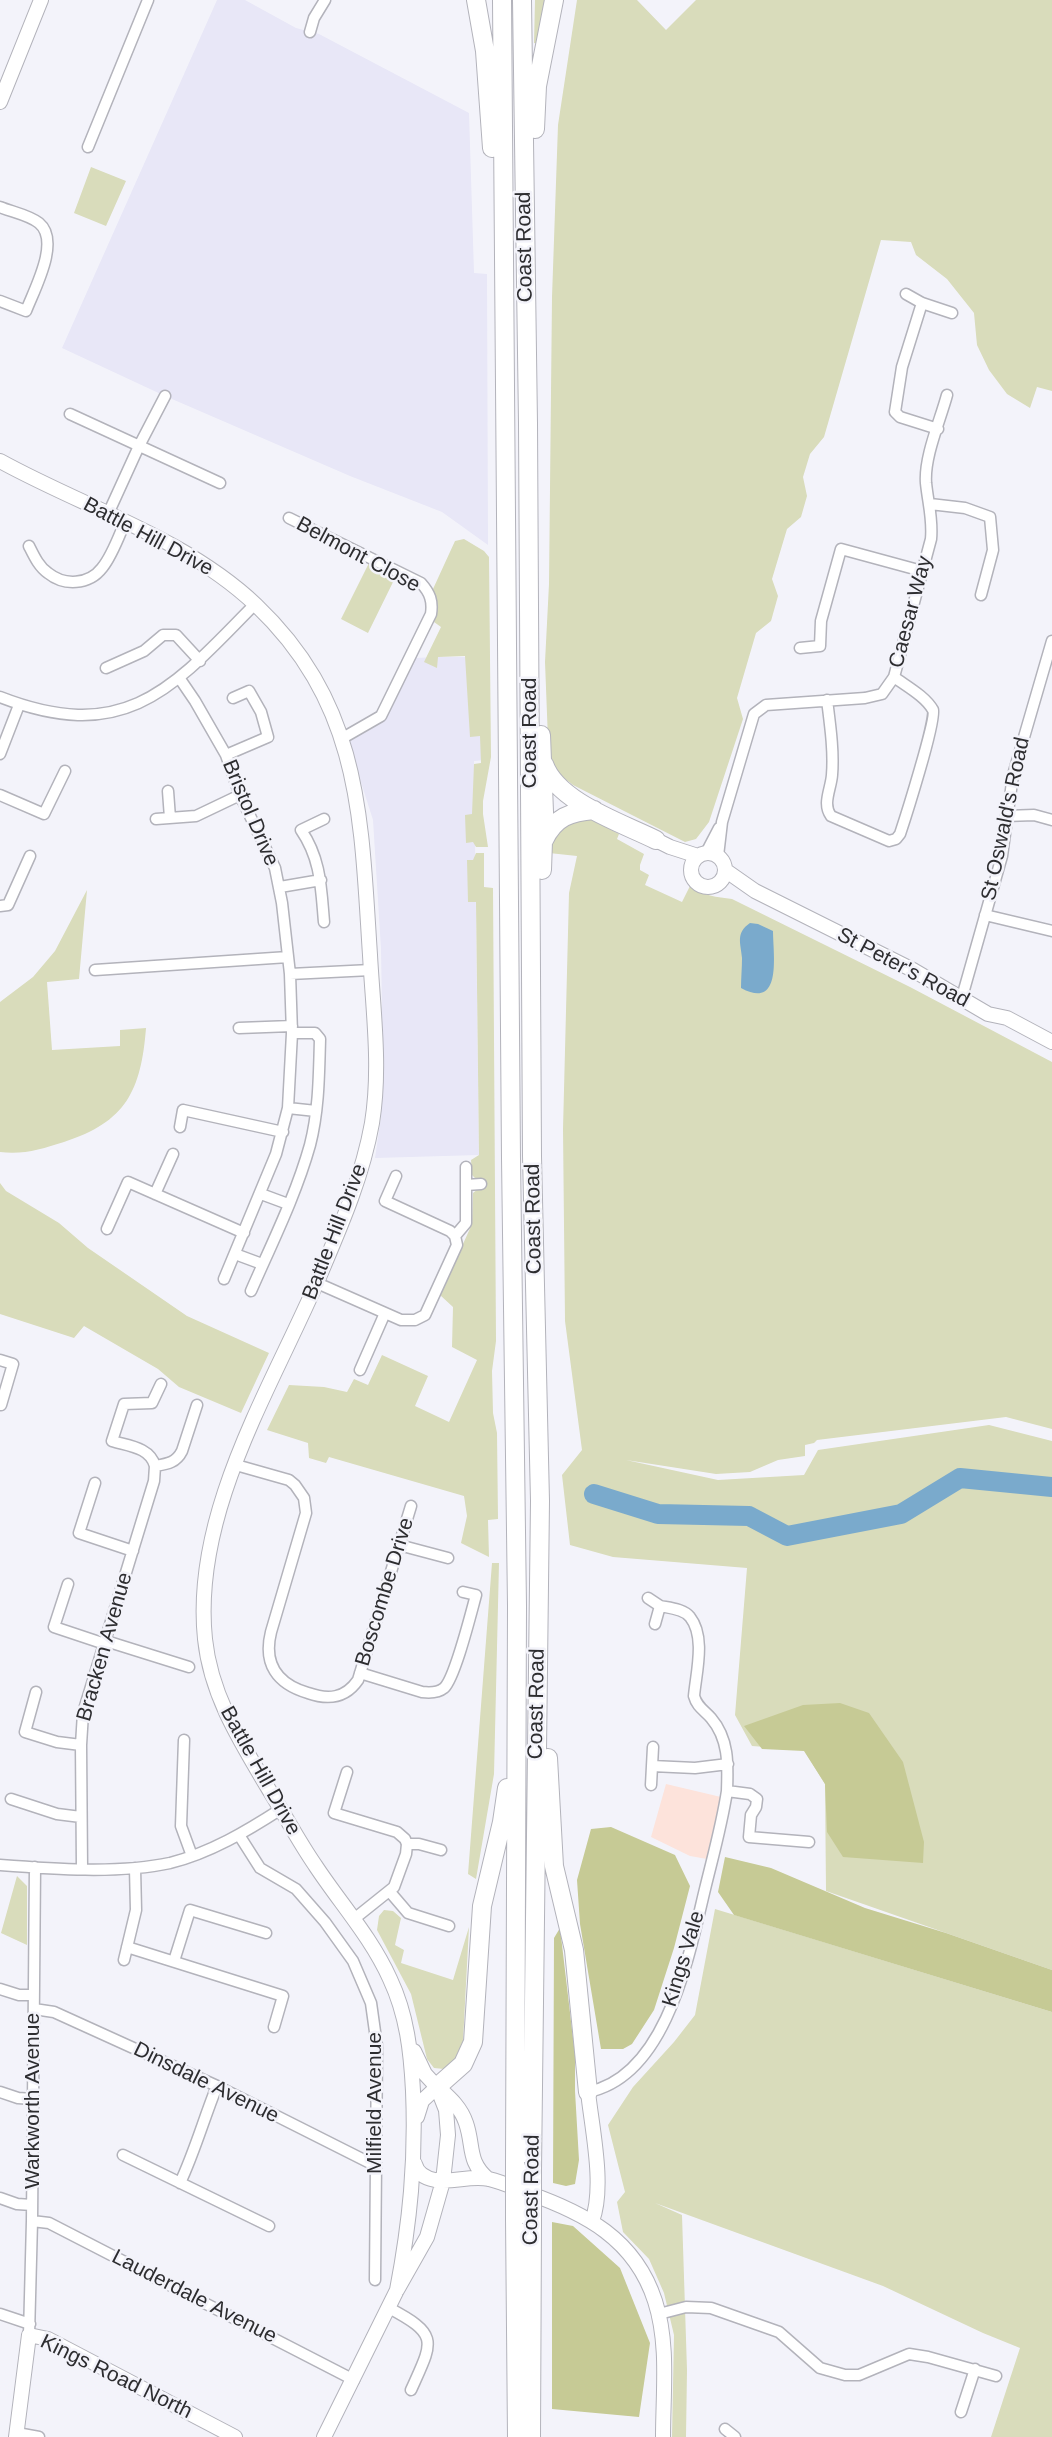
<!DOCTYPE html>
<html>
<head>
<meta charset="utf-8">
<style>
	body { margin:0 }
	canvas { display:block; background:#f3f3fa }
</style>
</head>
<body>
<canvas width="1052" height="2437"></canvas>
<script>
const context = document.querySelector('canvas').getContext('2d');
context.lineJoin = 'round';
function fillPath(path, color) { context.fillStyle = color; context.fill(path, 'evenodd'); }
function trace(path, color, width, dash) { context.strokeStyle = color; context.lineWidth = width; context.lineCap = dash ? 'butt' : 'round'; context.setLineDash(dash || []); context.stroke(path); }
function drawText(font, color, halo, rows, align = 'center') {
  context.font = font + ' Arial,sans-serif'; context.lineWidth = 5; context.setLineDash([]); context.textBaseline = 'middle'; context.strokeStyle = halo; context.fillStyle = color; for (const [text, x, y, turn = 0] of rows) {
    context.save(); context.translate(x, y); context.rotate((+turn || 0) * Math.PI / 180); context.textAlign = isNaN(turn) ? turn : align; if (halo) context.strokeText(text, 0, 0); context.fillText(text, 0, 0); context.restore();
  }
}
const built = new Path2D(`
	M217,0H245L296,28L319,34L469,113L474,273L487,274L488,545L442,512L350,476L165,396L62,348Z
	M438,657H471L485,760L474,761L479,1155L375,1158L381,1117L383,1071L381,949L373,820L347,738L384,720L414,658Z`);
const industrial = new Path2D(`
	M666,1784L721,1797L707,1859L690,1856L651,1837Z`);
const green = new Path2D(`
	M535,0H547L539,44L534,43Z
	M577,0H637L666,30L696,0H1052V391L1037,387L1030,408L1007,394L989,370L977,345L974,313L947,279L916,255L911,242L881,240L824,437L810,454L803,477L807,496L801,517L787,529L772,579L778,596L771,621L756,633L737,698L743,719L709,822L696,839L685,842L573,785L551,768L548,740L545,662L549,584L552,297L558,125Z
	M91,167L126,181L106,226L74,213Z
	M464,539L484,551L489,557L491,757L483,801V814L488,847H476L473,842L466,843L465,815L472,814L474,764L481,763L480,736L470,737L465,656L438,657L437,668L424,662L441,627L434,622L438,607L433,589L455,541Z
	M369,563L396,576L368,633L341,619Z
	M585,816L619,834L617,839L644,854L640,865V870L649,875L645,885L682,902L690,886C703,896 717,897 732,899L910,987L1052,1062V1429L1006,1417L817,1440L814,1443L805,1445V1456L778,1460L750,1472L716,1474L626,1460L718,1480L804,1475L818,1450L989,1425L1052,1441V1970L826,1891L825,1784L804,1750L752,1746L735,1715L747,1568L613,1557L570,1545L562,1475L582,1450L565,1321L563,1129L569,893L577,856L549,853C553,824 560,824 585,816Z
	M476,853H484V887L493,888L496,1341L492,1371L493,1413L497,1433L498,1519L488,1520L489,1557L461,1543L467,1516L464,1496L329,1457L326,1463L309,1458L308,1443L267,1430L289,1385L324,1387L347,1392L354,1379L368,1385L382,1355L428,1376L415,1406L449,1422L477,1360L452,1347L453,1307L440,1295L472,1224L473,1193L478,1189L477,1180L472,1175L471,1160L479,1155L476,902H468L467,860H473Z
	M87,890L79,979L47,982L52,1050L120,1046V1030L146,1028C141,1091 126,1122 64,1142C42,1149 23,1155 0,1152V1002L33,977L55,951Z
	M0,1183L6,1191L59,1223L88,1248L187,1316L269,1353L241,1413L179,1387L158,1369L84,1326L74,1338L0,1314Z
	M492,1563H499L494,1774L476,1879L468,1874Z
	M17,1876L27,1886V1945L1,1933Z
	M715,1909L1052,2012V2437H991L1020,2348L983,2333L883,2286L655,2203L682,2215L687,2370L686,2437H672L674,2335L664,2293L649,2259L623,2232L617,2202L625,2192L608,2125L633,2087L674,2042L695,2015Z
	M384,1910L393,1911L401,1918L395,1945L404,1950L401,1963L453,1980L469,1927L463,2041L455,2059L444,2069L434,2068L427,2059L411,1994L377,1930L379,1916Z`);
const forest = new Path2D(`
	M840,1703L869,1713L903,1762L924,1842L923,1863L843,1857L827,1832L825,1784L804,1751L762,1749L744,1726L803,1705Z
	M611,1827L675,1855L690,1886L674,1948L654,2010L632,2044L623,2049H601L580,1924L577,1880L591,1829Z
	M725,1857L771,1868L865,1908L946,1933L1052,1970V2012L734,1915L718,1892Z
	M560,1928L575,2055V2091L579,2160L575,2184L566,2186L553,2183L554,1938Z
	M552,2222L573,2226L620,2268L650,2343L639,2417L552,2409Z`);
const water = new Path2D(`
	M750,923L758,924L773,931C773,954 783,1011 741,988C741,978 742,968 742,958C741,944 735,933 750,923Z`);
const river = new Path2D(`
	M594,1494L658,1514L749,1516L787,1536L901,1514L960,1478L1052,1487`);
const minor = new Path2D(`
	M310,32L314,18L325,0
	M88,147L148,0
	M0,207C12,212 29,215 39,223C61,241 34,290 26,311L0,301
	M906,294L922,303L952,313
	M922,303L902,367L895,412L900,417L938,429
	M70,414L220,483
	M930,504L965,508L990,517L993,550L981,595
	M108,514L139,446L165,396
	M289,518L421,583C430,593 433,601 431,614L381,716L341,739
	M29,546C34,556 39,567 48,573C64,586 89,585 102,568C112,556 119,536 125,522
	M800,648L820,646L821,621L841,549L922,571
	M106,668L144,651L163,635H176L200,661
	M180,679L195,701L226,755L240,795L275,868L282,903L290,974L292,1033L288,1108L276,1154L224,1279
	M0,697C126,746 173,688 255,604
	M827,700C830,724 834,751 832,775C831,789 822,804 831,816L889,841L896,839L900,834C905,819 937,718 933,710C925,696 906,686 894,677
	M0,754L19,705
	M226,755L268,737L261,712L249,691L233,698
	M168,791L170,818
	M0,795L44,814L65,771
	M1006,816L1034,815L1052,820
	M156,819L196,816L240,795
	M324,819L301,830C321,859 321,888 324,922
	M706,853L719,828
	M718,856L722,822L754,714L766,705L865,698L882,694L894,677L931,539C933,519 928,503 926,483C924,457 940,421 947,395
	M280,887L321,880
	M0,906L8,905L30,856
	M985,915L1052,931
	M95,970L288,957
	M290,974L371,970
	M962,997L1002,856L1013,775L1052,641
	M239,1028L292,1026
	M288,1108L316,1111
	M180,1127L183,1110L283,1132
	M396,1176L385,1201L450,1231L455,1236
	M466,1185L481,1184
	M155,1194L173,1154
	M261,1194L288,1204
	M107,1229L128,1182L244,1233
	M235,1254L262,1264
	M317,1283L401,1320H415L425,1315L457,1245L455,1236L466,1223V1167
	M251,1291C272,1243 296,1195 310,1145C319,1110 319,1074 320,1039L315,1033H292
	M0,1360L13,1364L1,1405
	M360,1370L385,1313
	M161,1384L152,1403L124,1404L112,1441C128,1446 150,1447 155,1466C167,1464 176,1463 182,1451L197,1405
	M236,1465L289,1480L295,1485L304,1498L306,1513L271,1632C263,1664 277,1684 308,1693C328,1700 345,1699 358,1680L411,1506
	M95,1483L79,1533L133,1551
	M399,1545L448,1558
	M68,1584L54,1627L105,1644
	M648,1598L660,1606L655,1624
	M106,1641L189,1667
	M360,1673L422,1692C430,1693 438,1693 444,1688C455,1678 471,1613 476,1595L463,1592
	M36,1692L25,1732L57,1742L81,1745
	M184,1740L181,1826L192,1856
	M652,1766L695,1768L728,1764
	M347,1772L334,1813L397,1832L405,1839L407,1844L406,1854L394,1887L354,1919
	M651,1785L653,1747
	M727,1791L750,1794L757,1799L756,1807L751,1815L749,1837L809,1842
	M11,1799L57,1814L81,1817
	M239,1835L260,1868L296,1889L325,1922L353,1961L371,2003L377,2046L375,2280
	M407,1844H419L441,1850
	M0,1865C52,1869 119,1874 170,1863C210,1853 247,1831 281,1809
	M82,1868L81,1745L83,1713L154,1481L155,1466
	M390,1892L408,1913L449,1926
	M127,1947L283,1996L274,2027
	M124,1960L136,1910L135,1868
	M174,1961L190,1910L266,1933
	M0,1989L19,1995H33
	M34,2009L54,2012L217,2086L376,2166
	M0,2092L18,2098L33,2099
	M588,2092C667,2076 689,1955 705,1889C713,1856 722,1824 727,1791C728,1764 729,1739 711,1718C704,1710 697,1707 694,1696C696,1673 706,1637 690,1617C684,1609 670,1608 660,1606
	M123,2155L269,2226
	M180,2183C195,2151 204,2118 217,2086
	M0,2198L17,2204L32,2205
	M32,2221L49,2223L354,2380
	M389,2308C440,2335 433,2341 411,2390
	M0,2314L30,2324
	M659,2314L686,2307L711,2308L779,2332L820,2368L845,2375H859L909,2354L928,2357L996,2376
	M29,2335L32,2221L35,1867
	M961,2412L975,2369
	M725,2429L735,2437
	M17,2433L39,2437`);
const tertiary = new Path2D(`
	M0,102L41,0
	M0,461C85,508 184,537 256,605C362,706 361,819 370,955C373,1010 381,1068 372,1123C362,1179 339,1230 317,1282C269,1392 192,1515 205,1639C211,1697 242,1744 271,1793C286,1817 299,1842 315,1865C340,1903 371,1937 390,1979C407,2015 411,2052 413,2091C416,2161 410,2222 397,2290
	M656,840L670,847L698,856
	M691 870a17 17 0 1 1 34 0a17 17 0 1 1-34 0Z
	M725,870L755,891L913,970L988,1014L1007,1018L1052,1042
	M440,2089C451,2099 461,2108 466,2123C474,2146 467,2161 488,2179
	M588,2092C592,2129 605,2187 592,2221
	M417,2117L422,2101L437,2087
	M415,2164C417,2173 425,2178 435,2180C453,2183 471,2175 489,2179C502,2182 515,2188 528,2193C585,2213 635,2239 655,2301C669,2344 663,2392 663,2437
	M16,2437L29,2335L48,2339L235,2437
	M324,2437L397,2290L427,2237L443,2181L448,2135L446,2110L437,2087L425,2074L414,2051`);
const trunk = new Path2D(`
	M476,0L485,51L492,148
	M502,0L511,1158L517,1606L515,2162
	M522,0L528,423L532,1156L540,1501L532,2169
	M535,129L537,86L554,0
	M541,735L544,812L542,870
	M544,764C557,802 622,823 656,840
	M544,840C555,817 570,812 594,810
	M548,1758L554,1866L574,1950L588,2092
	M437,2087L463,2064L473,2042L482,1906L502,1822L507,1788
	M515,2219L517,2437
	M531,2437L532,2224`);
const trunkBridge = new Path2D(`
	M515,2219V2162
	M532,2224V2169`);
const streetNames = [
	["Coast Road",525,247,-91],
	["Battle Hill Drive",148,537,28],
	["Belmont Close",358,555,28],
	["Caesar Way",911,612,-75],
	["Coast Road",530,733,-90],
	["Bristol Drive",250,813,67],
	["St Oswald's Road",1006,819,-78],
	["St Peter's Road",903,968,28],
	["Coast Road",534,1219,-91],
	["Battle Hill Drive",335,1232,-69],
	["Boscombe Drive",385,1592,-73],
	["Bracken Avenue",105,1647,-74],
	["Coast Road",537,1704,-89],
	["Battle Hill Drive",260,1771,61],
	["Kings Vale",684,1959,-73],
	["Dinsdale Avenue",206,2083,26],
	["Warkworth Avenue",33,2101,-90],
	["Milfield Avenue",375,2103,-90],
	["Coast Road",532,2190,-89],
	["Lauderdale Avenue",194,2297,27],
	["Kings Road North",116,2377,26]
];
fillPath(built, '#e8e7f7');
fillPath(industrial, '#fde3db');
fillPath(green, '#d9dcbb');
fillPath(forest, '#c6ca95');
fillPath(water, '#7aaacc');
trace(river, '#7aaacc', 20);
trace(minor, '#b3b3bb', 13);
trace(tertiary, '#b3b3bb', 16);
trace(trunk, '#b3b3bb', 20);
trace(minor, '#fff', 10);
trace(tertiary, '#fff', 14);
trace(trunk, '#fff', 18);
trace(trunkBridge, '#b3b3bb', 20, []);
trace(trunkBridge, '#fff', 18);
drawText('21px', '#2d2d30', '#f3f3fa', streetNames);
</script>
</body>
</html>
